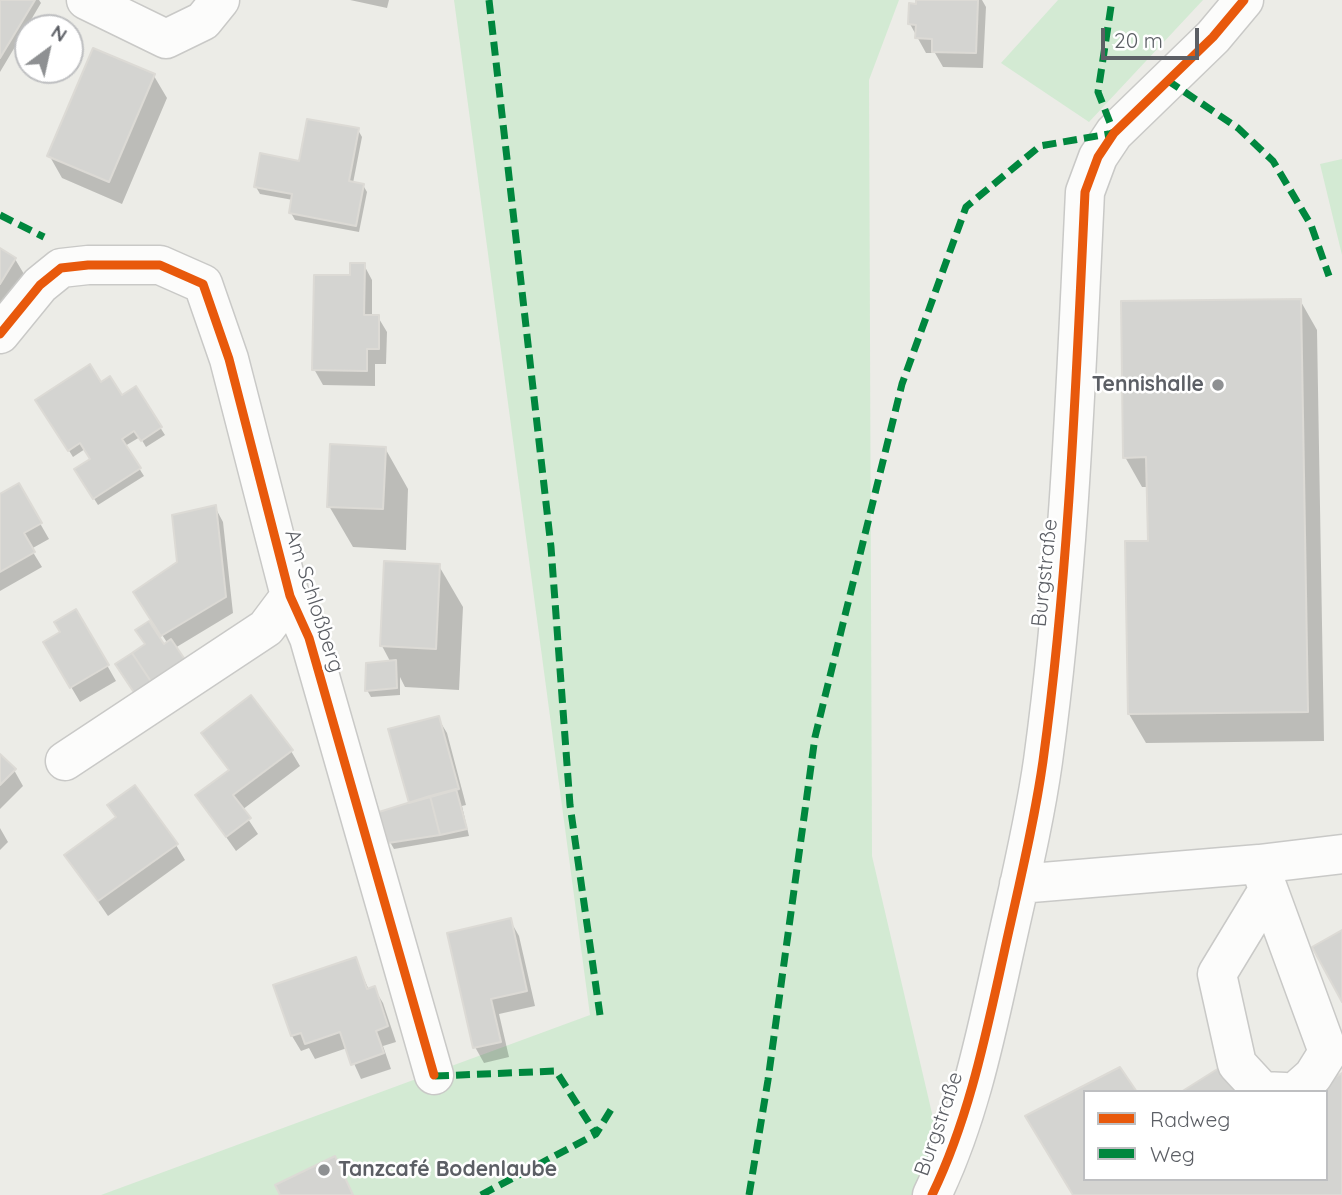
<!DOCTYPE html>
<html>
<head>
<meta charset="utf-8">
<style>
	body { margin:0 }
	#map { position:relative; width:1342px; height:1195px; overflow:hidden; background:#ecece7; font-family:Quicksand,sans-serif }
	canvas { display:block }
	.legend { position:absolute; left:1083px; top:1090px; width:245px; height:91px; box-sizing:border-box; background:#fff; border:2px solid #bebfc1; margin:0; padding:9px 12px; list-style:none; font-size:21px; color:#5c5f65 }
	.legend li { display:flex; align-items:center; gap:14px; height:35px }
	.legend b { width:35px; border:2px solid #bebfc1 }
	.north { position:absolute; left:14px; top:14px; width:70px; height:70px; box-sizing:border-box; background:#fff; border:2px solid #bebfc1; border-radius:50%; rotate:33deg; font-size:19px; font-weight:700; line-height:28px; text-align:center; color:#5c5f65 }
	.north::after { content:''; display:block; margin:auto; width:24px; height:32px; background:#8e9092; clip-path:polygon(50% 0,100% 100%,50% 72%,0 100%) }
	.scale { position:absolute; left:1101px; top:28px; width:98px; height:32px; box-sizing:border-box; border:4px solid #5c5f65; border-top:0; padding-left:9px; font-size:21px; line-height:24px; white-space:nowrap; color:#5c5f65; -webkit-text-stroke:5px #fff; paint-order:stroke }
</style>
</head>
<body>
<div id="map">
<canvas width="1342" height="1195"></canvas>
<ul class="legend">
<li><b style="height:9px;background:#e8590c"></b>Radweg</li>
<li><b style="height:9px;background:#00873e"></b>Weg</li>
</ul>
<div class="north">N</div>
<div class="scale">20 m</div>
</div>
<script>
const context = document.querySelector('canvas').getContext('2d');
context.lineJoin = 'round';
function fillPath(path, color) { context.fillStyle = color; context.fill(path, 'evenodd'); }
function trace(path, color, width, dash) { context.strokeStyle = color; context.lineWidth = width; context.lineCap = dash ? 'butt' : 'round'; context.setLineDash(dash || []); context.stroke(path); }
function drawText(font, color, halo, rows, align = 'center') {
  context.font = font + ' Quicksand,sans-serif'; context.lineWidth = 5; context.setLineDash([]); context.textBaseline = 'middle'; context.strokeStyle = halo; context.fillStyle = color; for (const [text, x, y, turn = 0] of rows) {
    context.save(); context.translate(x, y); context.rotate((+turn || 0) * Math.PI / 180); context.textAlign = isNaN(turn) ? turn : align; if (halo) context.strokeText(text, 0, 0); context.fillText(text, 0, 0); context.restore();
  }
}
const green = new Path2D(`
	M454,0H899L869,80L872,856L951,1195H101L590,1015Z
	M1058,0H1203L1089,122L1001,63Z
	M1342,159V255L1320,164Z`);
const shadow = new Path2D(`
	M0,0H39L41,3L0,72Z
	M350,0H389L387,8Z
	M918,0H982L986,7L983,68L943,67L935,53H926L910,24Z
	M154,76L167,98L122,204L62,178L49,155Z
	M358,130L362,137L353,183L363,185L367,192L359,232L295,220L291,213L293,200L260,194L256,187Z
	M0,250L15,259L24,274L0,312Z
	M364,265L372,280V317H378L387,332L386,364H375V386L323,385L314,369Z
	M1300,300L1317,330L1324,741L1146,743L1129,714L1149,542L1148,487H1142L1125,457Z
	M101,385L121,397L135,388L165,435L146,447L140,437L125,446L144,476L98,505L76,470L92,460L85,449L73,457L37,400Z
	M385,448L408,489L406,550L353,547L329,506Z
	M18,485L49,539L31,549L42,567L0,591V496Z
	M215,507L223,522L233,613L175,648L168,644L144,607L179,563Z
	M439,566L463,607L459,690L405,687L400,677V695L371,697L367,690L391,663L382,646Z
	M76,611L116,681L80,702L45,643L62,633Z
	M438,718L447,733L466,805L462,806L469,836L394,849L390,842L412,805Z
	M203,733L291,751L300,766L242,810L258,834L236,851L197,796L230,771Z
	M0,757L14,770L23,786L0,809Z
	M109,806L176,845L185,860L108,916L66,855L117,819Z
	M0,828L8,842L0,850Z
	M510,920L519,936L535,1006L499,1014L509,1057L484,1063L475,1047Z
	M355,959L369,990L374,988L383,1003L396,1042L383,1046L391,1069L361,1079L347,1048L315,1059L309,1048L301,1051L292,1036L275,986Z`);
const building = new Path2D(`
	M0,0H35L0,58Z
	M916,0H978L976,53L932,52V39L915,38L916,25L908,24L909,3L916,4Z
	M93,48L155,74L109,182L47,156Z
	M307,119L359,128L349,181L364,184L356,226L289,213L292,194L254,187L260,153L299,161Z
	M0,248L16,258L0,284Z
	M350,263H365L364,315H379V349H367V371L312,370L314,275H350Z
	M1301,299L1308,712L1128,714L1125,541H1148L1146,457L1123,458L1121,301Z
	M90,364L101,382L110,376L122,395L136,386L162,427L141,441L134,431L122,439L141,468L93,499L74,469L90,459L80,443L68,451L35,400Z
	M330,444L386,447L383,509L327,507Z
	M19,483L42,523L24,533L35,552L0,572V494Z
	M216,505L226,597L161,636L133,592L177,562L172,515Z
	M384,561L440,564L436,649L380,646Z
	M76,609L109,665L70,688L43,642L60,632L54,622Z
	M149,621L164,644L171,639L188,664L154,686L132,653L145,644L135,630Z
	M132,653L154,686L137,697L115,664Z
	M396,660L397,688L365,691L366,663Z
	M251,695L293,750L233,795L251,818L226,837L195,795L229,770L201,733Z
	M439,716L459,789L409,803L388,729Z
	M0,754L16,769L0,785Z
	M135,785L178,844L98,901L64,855L116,817L107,805Z
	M456,789L467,829L440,835L430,796Z
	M430,796L440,835L388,843L379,812Z
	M511,918L527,991L491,999L501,1042L473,1048L447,933Z
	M1342,930V1002L1312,947Z
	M356,957L367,989L375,986L388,1026L376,1031L384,1053L351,1065L340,1032L305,1044L301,1033L291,1036L273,985Z
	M1120,1067L1137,1092H1085V1179H1326V1092H1309L1342,1073V1195H1073L1025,1116Z
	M1219,1068L1236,1092H1181Z
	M335,1156L353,1195H280L275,1185Z`);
const minor = new Path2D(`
	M86,0L166,39L203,21L220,0
	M0,334L40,285L61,268L88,265H160L203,284L229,359L290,596L309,638L434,1075
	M65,761L266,628L290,596
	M1259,864L1328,1052L1313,1076L1295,1092
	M1019,884L1259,864L1342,854
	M1268,890L1217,974L1237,1064L1262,1091L1285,1092
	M932,1195C969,1119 986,1034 1004,953C1018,889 1034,825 1043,761C1069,572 1076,382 1085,192L1098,157L1114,133L1213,37L1244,0`);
const quiet = new Path2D(`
	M489,0L551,547L570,805L600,1015
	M1167,80L1238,128L1273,161L1311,225L1329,276
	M0,215L44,237
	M435,1076L556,1071L596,1134L612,1108
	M481,1195L596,1134
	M749,1195L768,1080L815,737L902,384L966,207L1040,146L1114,133L1098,92L1112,0`);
const cycleway = new Path2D(`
	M0,334L40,285L61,268L88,265H160L203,284L229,359L290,596L309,638L434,1075
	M932,1195C969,1119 986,1034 1004,953C1018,889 1034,825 1043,761C1069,572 1076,382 1085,192L1098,157L1114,133L1213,37L1244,0`);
const markers = [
	[1218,385,7,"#8e9092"],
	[324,1170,7,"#8e9092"]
];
const poiNames = [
	["Tennishalle",1204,385],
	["Tanzcafé Bodenlaube",338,1170,"left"]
];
const streetNames = [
	["Burgstraße",1045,573,-84],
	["Am Schloßberg",314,601,72],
	["Burgstraße",939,1124,-71]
];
fillPath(green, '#d3ead3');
fillPath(shadow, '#0003');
fillPath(building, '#d4d4d1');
trace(building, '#dcdad5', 2);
trace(minor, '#c9c9c7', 41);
trace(minor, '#fcfcfb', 38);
trace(quiet, '#00873e', 7, [14, 7]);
trace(cycleway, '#e8590c', 9);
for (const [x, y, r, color] of markers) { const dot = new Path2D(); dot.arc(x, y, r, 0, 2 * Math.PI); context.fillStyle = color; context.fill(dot); trace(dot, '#fff', 2.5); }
drawText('bold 21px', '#5c5f65', '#fff', poiNames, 'right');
drawText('21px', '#5c5f65', '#fff', streetNames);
</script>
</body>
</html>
